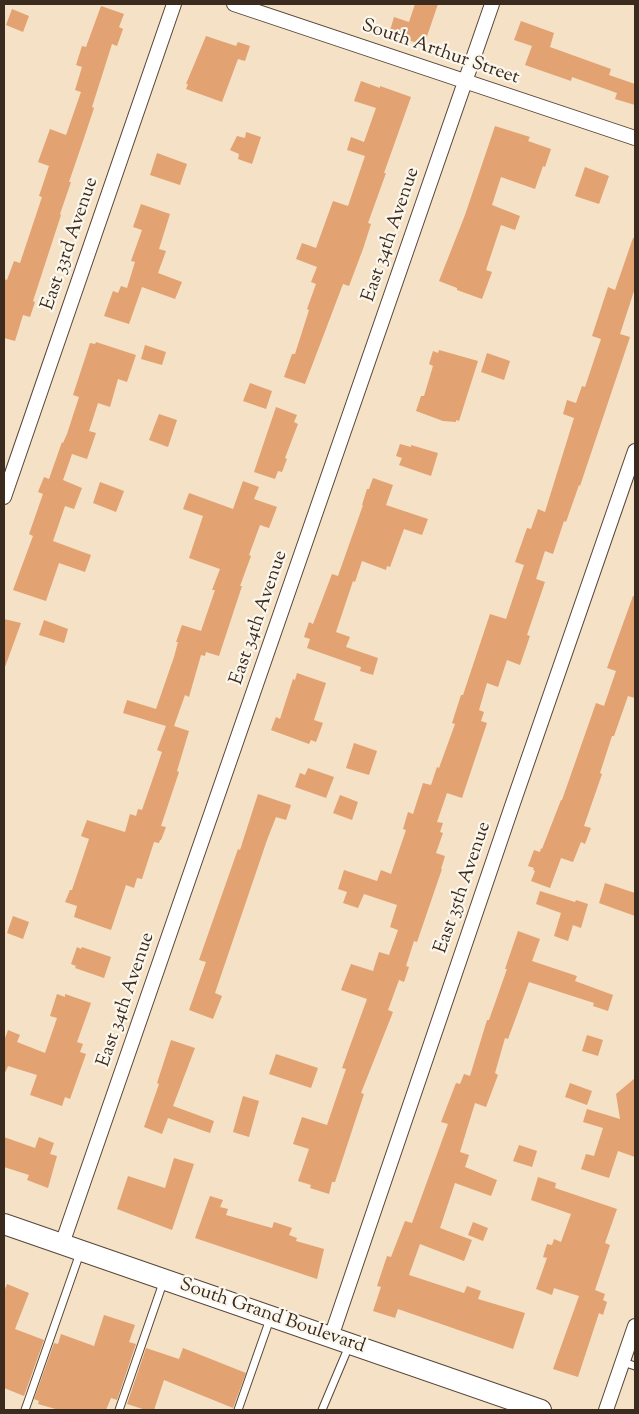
<!DOCTYPE html>
<html>
<head>
<meta charset="utf-8">
<style>
  body { margin:0 }
  #map { position:relative; width:639px; height:1414px; overflow:hidden; background:#f5e1c5; font-family:"Sorts Mill Goudy",serif }
  canvas { display:block }
  .frame { position:absolute; inset:0; border:5px solid #3b2a1e; pointer-events:none }
</style>
</head>
<body>
<div id="map">
<canvas width="639" height="1414"></canvas>
<div class="frame"></div>
</div>
<script>
const c = document.querySelector('canvas').getContext('2d');
c.lineJoin = 'round';
function fill(path, color) {
  c.fillStyle = color;
  c.fill(path, 'evenodd');
}
function poly(rows) {
  const path = new Path2D();
  for (const r of rows) {
    path.moveTo(r[0], r[1]);
    for (let i = 2; i < r.length; i += 2) path.lineTo(r[i], r[i + 1]);
  }
  return path;
}
function stroke(path, color, width, dash) {
  c.strokeStyle = color;
  c.lineWidth = width;
  c.lineCap = dash ? 'butt' : 'round';
  c.setLineDash(dash || []);
  c.stroke(path);
}
function label(font, color, halo, rows, align = 'center') {
  c.font = font + ' "Sorts Mill Goudy",serif';
  c.lineWidth = 4.5;
  c.setLineDash([]);
  c.textBaseline = 'middle';
  c.strokeStyle = halo;
  c.fillStyle = color;
  for (const [text, x, y, turn = 0] of rows) {
    c.save();
    c.translate(x, y);
    c.rotate((+turn || 0) * Math.PI / 180);
    c.textAlign = isNaN(turn) ? turn : align;
    if (halo) c.strokeText(text, 0, 0);
    c.fillText(text, 0, 0);
    c.restore();
  }
}
fill(poly([
  [415,4,438,4,424,45,389,34,394,17,409,22],
  [101,6,124,14,119,27,123,29,117,46,112,44,92,107,94,108,83,141,69,182,71,182,60,214,61,215,33,301,35,302,30,317,23,315,15,341,4,338,4,279,7,280,14,261,20,263,42,197,39,196,49,166,38,162,50,129,66,135,81,92,75,90,82,67,76,65,82,46,86,47],
  [12,9,29,16,23,32,6,25],
  [521,21,554,33,550,47,611,69,609,75,635,84,635,105,615,99,617,93,572,77,571,81,525,65,532,46,514,40],
  [206,36,236,46,238,42,250,46,245,61,238,59,222,102,186,89,188,84,186,84],
  [361,81,380,88,380,86,411,97,384,173,386,173,368,223,371,224,363,249,349,286,343,284,305,384,284,377,292,354,295,354,309,310,307,309,316,284,311,282,317,267,296,259,302,243,316,248,333,201,348,206,365,156,347,150,351,137,364,142,376,108,354,101],
  [495,126,530,137,528,141,551,149,545,167,543,166,535,189,501,177,492,205,520,216,515,230,501,225,486,270,492,272,482,299,457,290,457,288,439,281,465,215],
  [246,132,261,137,252,164,238,159,239,154,230,150,237,136,245,138],
  [157,153,187,164,180,185,150,175],
  [585,167,609,176,599,204,575,196],
  [141,204,170,214,159,249,166,251,158,273,182,282,175,299,142,287,129,324,104,316,113,291,118,293,121,286,127,288,135,262,131,261,142,230,133,227],
  [633,238,635,238,635,288,620,334,630,337,580,486,579,485,566,522,564,521,553,554,545,551,536,579,545,582,527,635,530,636,520,665,507,660,498,687,487,683,479,710,484,712,481,721,487,723,462,798,447,793,437,822,443,823,440,832,443,833,436,853,445,856,441,869,442,869,417,942,414,941,406,966,409,967,404,982,399,980,388,1010,393,1012,361,1093,364,1094,335,1182,332,1182,329,1194,310,1188,311,1185,298,1181,309,1149,293,1144,302,1117,327,1125,346,1069,342,1068,367,999,341,990,351,964,373,971,379,952,389,955,398,930,390,927,397,905,364,894,358,908,343,903,347,892,338,889,344,870,377,881,381,870,391,874,406,830,403,829,408,812,413,814,423,783,431,785,437,767,439,768,455,724,452,723,461,695,463,695,490,614,506,619,524,565,515,562,527,528,531,529,538,509,545,512,574,418,563,414,567,400,576,403,582,386,585,387,601,339,592,336,608,287,615,290],
  [96,342,136,355,127,382,118,379,110,407,98,403,89,431,96,433,87,459,72,454,63,480,82,488,74,509,65,506,53,541,91,555,85,572,59,563,46,601,13,590,33,536,29,534,43,494,38,492,44,477,49,479,62,442,63,443,67,434,79,397,73,395,90,343,95,344],
  [145,345,166,352,162,365,141,359],
  [439,350,478,361,459,421,456,420,456,422,443,421,416,411,421,396,424,396,433,366,429,364,433,351,438,353],
  [487,353,510,361,504,380,481,372],
  [250,383,272,391,266,409,243,401],
  [276,407,297,415,294,422,298,424,285,458,287,459,282,472,278,471,275,479,254,472],
  [159,414,177,420,168,447,149,440],
  [400,444,411,447,411,445,438,453,431,476,399,465,402,458,396,456],
  [373,478,393,485,386,505,428,519,422,535,404,529,390,567,387,566,386,570,362,561,355,582,353,581,336,632,350,637,346,647,378,658,373,675,360,671,361,667,307,648,310,639,304,637,309,622,313,624,332,574,338,576,362,508,363,505,362,505,367,489,369,489],
  [243,481,259,487,254,499,277,507,269,528,260,525,249,555,251,556,240,586,242,586,219,656,206,652,205,656,201,655,189,697,185,695,174,726,189,731,177,771,179,772,161,826,166,827,161,840,160,840,159,843,154,842,142,879,137,878,134,888,126,885,111,930,74,917,77,906,65,902,70,890,72,890,89,839,81,836,87,820,125,832,130,814,136,816,138,809,142,810,162,752,157,750,166,726,123,713,127,700,156,709,174,657,178,642,176,642,182,625,201,631,215,590,212,590,220,569,189,558,203,516,183,509,189,493,233,509],
  [100,482,124,491,116,512,93,503],
  [633,596,635,596,635,698,628,696,614,736,612,736,600,773,602,774,584,826,591,828,585,844,581,842,573,862,561,858,550,888,531,881,535,871,533,870,534,868,528,866,534,850,540,852,541,848,542,849,561,800,562,800,596,703,604,706,616,671,607,668],
  [4,619,21,623,5,667,4,667],
  [44,620,68,629,64,643,39,635],
  [297,673,326,683,314,720,323,723,316,742,311,740,309,744,271,730,276,717,280,719,293,679,295,680],
  [354,743,377,751,369,775,346,768],
  [308,768,334,777,326,798,295,787,300,773,305,775],
  [258,794,291,805,286,820,276,817,267,840,215,993,222,996,213,1019,189,1010,206,962,199,960,238,849,240,850],
  [340,795,358,802,352,820,333,813],
  [605,883,635,893,635,916,599,903],
  [540,891,575,902,576,900,588,904,581,928,573,925,568,941,554,936,561,913,536,904],
  [13,916,29,922,23,939,7,933],
  [518,931,540,939,532,961,577,976,575,981,613,995,608,1011,593,1006,594,1003,529,982,508,1039,505,1038,495,1073,498,1075,486,1107,475,1103,460,1152,469,1155,465,1167,497,1180,491,1196,455,1183,440,1228,472,1240,464,1261,420,1244,409,1275,464,1293,467,1286,481,1291,478,1299,525,1313,513,1349,398,1309,395,1318,373,1311,381,1287,377,1286,387,1256,391,1257,405,1221,412,1223,448,1124,441,1122,456,1083,460,1084,464,1074,470,1076,487,1020,489,1020,507,969,505,969],
  [77,947,81,949,82,947,111,957,104,978,75,968,76,966,71,964],
  [57,994,65,997,65,994,91,1003,77,1042,83,1044,80,1052,86,1054,70,1099,65,1097,62,1106,30,1095,37,1075,8,1066,4,1075,4,1041,8,1030,20,1035,17,1042,45,1053,57,1018,50,1016],
  [587,1035,603,1040,598,1056,582,1051],
  [171,1040,195,1048,173,1106,214,1121,210,1133,168,1118,162,1134,144,1127,159,1084,157,1083],
  [276,1054,318,1068,311,1088,269,1074],
  [635,1078,635,1157,618,1151,609,1178,581,1169,586,1154,594,1156,603,1128,583,1122,587,1109,620,1119,616,1094],
  [570,1083,592,1091,587,1105,565,1097],
  [243,1096,259,1101,249,1137,233,1132],
  [4,1137,35,1148,39,1137,54,1143,50,1154,57,1156,48,1188,27,1180,29,1175,4,1167],
  [519,1145,537,1151,532,1167,513,1161],
  [174,1158,194,1164,172,1230,117,1209,128,1176,165,1188],
  [538,1177,556,1183,555,1188,617,1209,605,1243,610,1245,595,1290,605,1294,603,1300,607,1302,603,1315,599,1313,578,1377,553,1369,579,1296,554,1288,552,1295,536,1289,547,1258,543,1257,547,1244,552,1245,554,1239,561,1242,571,1214,531,1200],
  [210,1196,223,1200,220,1207,228,1209,226,1215,272,1228,274,1222,292,1228,289,1235,297,1238,296,1241,324,1249,317,1279,195,1238],
  [473,1222,488,1228,483,1241,468,1235],
  [7,1284,29,1293,15,1329,44,1340,24,1396,4,1388,4,1292],
  [104,1315,135,1325,129,1342,136,1344,117,1400,111,1398,106,1410,59,1410,38,1404,39,1401,34,1399,54,1343,58,1344,61,1334,94,1346],
  [146,1348,179,1359,183,1348,246,1373,233,1408,164,1380,154,1410,146,1410,127,1404]
]), '#e2a272');
const service = poly([
  [623,1362,635,1366],
  [25,1410,80,1253],
  [119,1410,164,1280],
  [238,1410,270,1319],
  [322,1410,349,1346]
]);
const minor = poly([
  [234,4,635,138],
  [4,497,174,4],
  [62,1244,492,4],
  [331,1337,512,806,635,451],
  [606,1410,635,1326]
]);
const secondary = poly([
  [4,1224,541,1410]
]);
stroke(service, '#574537', 9);
stroke(minor, '#574537', 16);
stroke(secondary, '#574537', 22);
stroke(service, '#fff', 7);
stroke(minor, '#fff', 14);
stroke(secondary, '#fff', 20);
label('19px', '#3b2a1e', '#fbf7ec', [
  ["South Arthur Street",440,53,19],
  ["East 34th Avenue",392,235,-71],
  ["East 33rd Avenue",71,244,-71],
  ["East 34th Avenue",260,618,-71],
  ["East 35th Avenue",464,888,-71],
  ["East 34th Avenue",127,1000,-71],
  ["South Grand Boulevard",272,1317,19]
]);
</script>
</body>
</html>
